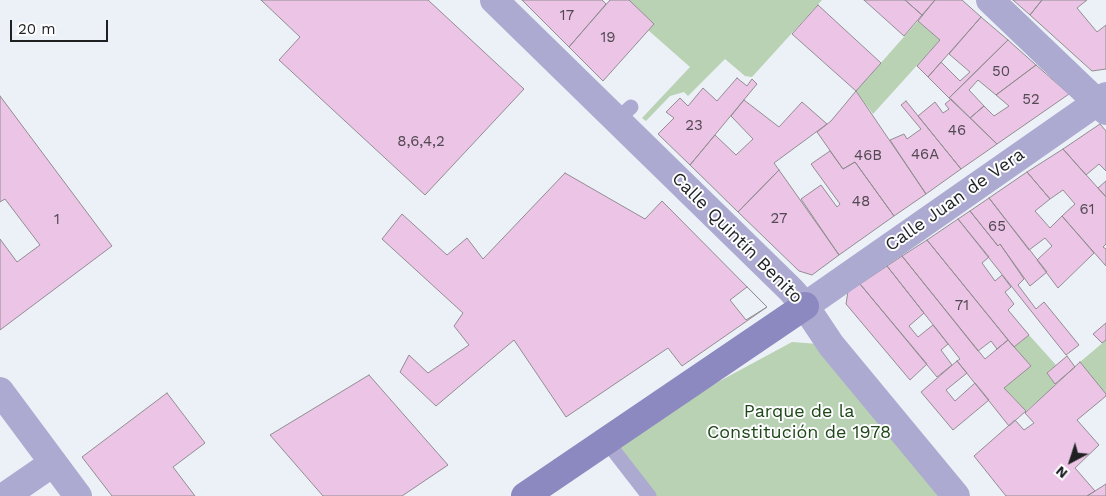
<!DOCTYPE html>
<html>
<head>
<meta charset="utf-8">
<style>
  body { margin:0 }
  #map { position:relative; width:1106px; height:496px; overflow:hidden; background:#ecf0f7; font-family:"Work Sans",sans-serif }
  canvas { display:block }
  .north { position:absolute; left:1046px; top:436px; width:50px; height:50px; -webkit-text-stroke:4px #fdfdff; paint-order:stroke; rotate:220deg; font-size:14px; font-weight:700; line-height:20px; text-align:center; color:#1f2022 }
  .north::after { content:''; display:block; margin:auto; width:18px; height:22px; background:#1f2022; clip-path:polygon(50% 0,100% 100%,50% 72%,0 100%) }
  .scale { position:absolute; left:10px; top:20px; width:98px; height:22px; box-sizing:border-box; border:2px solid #1f2022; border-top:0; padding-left:6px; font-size:15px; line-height:18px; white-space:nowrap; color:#1f2022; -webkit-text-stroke:4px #fdfdff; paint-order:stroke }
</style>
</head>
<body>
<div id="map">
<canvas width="1106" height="496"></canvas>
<div class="north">N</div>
<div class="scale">20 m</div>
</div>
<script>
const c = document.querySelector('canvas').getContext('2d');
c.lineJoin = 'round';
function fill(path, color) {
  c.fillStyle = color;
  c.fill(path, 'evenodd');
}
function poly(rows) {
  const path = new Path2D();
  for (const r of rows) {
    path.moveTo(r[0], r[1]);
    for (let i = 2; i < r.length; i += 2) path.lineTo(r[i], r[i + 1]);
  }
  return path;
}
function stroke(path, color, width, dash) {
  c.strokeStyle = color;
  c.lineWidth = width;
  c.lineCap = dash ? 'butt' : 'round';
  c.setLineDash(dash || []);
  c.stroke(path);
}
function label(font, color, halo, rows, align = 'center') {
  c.font = font + ' "Work Sans",sans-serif';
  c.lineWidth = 4;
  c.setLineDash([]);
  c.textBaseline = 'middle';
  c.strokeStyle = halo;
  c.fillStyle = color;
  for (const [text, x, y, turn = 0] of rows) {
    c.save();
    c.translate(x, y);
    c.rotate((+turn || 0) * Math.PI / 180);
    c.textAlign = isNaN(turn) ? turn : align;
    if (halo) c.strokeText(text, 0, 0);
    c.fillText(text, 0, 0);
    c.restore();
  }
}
fill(poly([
  [629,0,822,0,752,77,745,76,725,59,688,96,684,92,670,96,646,121,642,118,690,67,648,30,654,24],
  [918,21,940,40,873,114,856,91],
  [1029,335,1056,365,1047,373,1055,384,1050,391,1026,411,1004,388,1030,366,1014,347],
  [1106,340,1106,394,1080,362],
  [792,342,831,345,956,496,649,496,607,442]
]), '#b8d2b3');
const building = poly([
  [261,0,428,0,524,89,425,195,279,60,300,37,261,0],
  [522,0,602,0,606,4,569,47,522,0],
  [610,0,629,0,654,24,603,81,569,47,610,0],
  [864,0,905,0,922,15,904,36,864,0],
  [905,0,935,0,922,15,905,0],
  [935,0,962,0,981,17,928,77,917,66,940,40,918,21,935,0],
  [1013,0,1042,0,1030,15,1013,0],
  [1042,0,1087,0,1077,8,1097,32,1106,25,1106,69,1092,71,1030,15,1042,0],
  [818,5,881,63,856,91,792,34,818,5],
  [981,17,1008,40,949,98,928,77,941,62,960,81,970,72,949,54,981,17],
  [1008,40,1036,65,996,95,978,80,969,90,984,106,970,118,949,98,1008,40],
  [1036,65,1069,94,997,144,970,118,984,106,994,116,1009,106,996,95,1036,65],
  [737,78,747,86,752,79,757,84,690,165,658,134,674,118,666,112,680,98,688,106,703,88,717,101,737,78],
  [856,91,926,194,894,216,855,162,843,169,817,132,831,121,856,91],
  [0,96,112,246,0,330,0,239,17,262,40,245,5,199,0,202,0,96],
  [951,99,997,144,961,169,918,116,935,102,943,113,949,109,945,104,951,99],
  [744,100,779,127,802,102,827,124,774,163,779,170,738,212,690,165,715,135,736,155,753,139,731,116,744,100],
  [906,101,961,169,926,194,890,140,904,134,907,139,921,129,901,105,906,101],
  [1100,124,1106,131,1106,171,1099,164,1086,175,1063,149,1100,124],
  [1063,149,1106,197,1106,244,1103,247,1106,249,1106,266,1062,216,1075,204,1063,190,1050,199,1027,172,1063,149],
  [830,151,843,169,855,162,894,216,839,255,801,199,821,185,837,207,840,204,811,164,830,151],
  [779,170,839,255,812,275,799,271,738,212,779,170],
  [1027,172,1050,199,1035,211,1050,228,1062,216,1094,253,1058,288,1037,260,1052,246,1045,238,1029,250,989,198,1027,172],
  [565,173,645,219,662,201,767,307,682,366,668,348,566,417,514,340,436,406,400,372,409,355,428,373,469,345,454,326,463,313,382,239,402,214,447,255,467,238,483,259,565,173],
  [1106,181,1106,197,1098,188,1106,181],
  [989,198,1047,272,1030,286,1000,244,998,246,970,211,989,198],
  [970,211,998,246,1000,244,1024,279,1018,285,1036,309,1044,302,1079,345,1066,355,958,219,970,211],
  [958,219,989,257,982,263,995,281,1002,275,1011,287,1005,292,1014,304,1008,310,1029,335,1014,347,927,240,958,219],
  [927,240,1008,340,997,349,991,341,978,351,902,256,927,240],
  [902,256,985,359,1008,340,1031,366,1004,388,1026,411,1009,426,957,361,960,359,887,266,902,256],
  [887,266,924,313,909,326,918,337,933,325,948,344,941,350,952,365,937,377,860,284,887,266],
  [860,284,927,364,910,380,846,304,848,291,860,284],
  [747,287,767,307,746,320,730,300,747,287],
  [1106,323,1106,340,1102,343,1093,334,1106,323],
  [1067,356,1075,367,1055,384,1047,373,1067,356],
  [957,361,967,373,946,390,955,401,975,383,989,400,953,430,921,392,957,361],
  [1080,362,1106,394,1106,396,1077,420,1099,445,1075,468,1095,491,1087,496,1006,496,974,456,1015,420,1024,430,1034,423,1025,413,1080,362],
  [369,375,448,465,402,496,323,496,270,435,369,375],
  [167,393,205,443,173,467,195,496,112,496,82,457,167,393],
  [1106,484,1106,496,1087,496,1095,491,1106,484]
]);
fill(building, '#ebc4e6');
stroke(building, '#928d91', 1);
stroke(poly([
  [617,120,631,107],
  [607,442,649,496]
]), '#acaad1', 15);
stroke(poly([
  [494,0,791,290,805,306,831,345,956,496],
  [990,0,1106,111],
  [805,306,1106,96],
  [0,391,78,496],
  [5,496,53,463]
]), '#acaad1', 28);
stroke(poly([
  [525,496,805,306]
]), '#8c88c0', 28);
label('15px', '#524953', null, [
  ["17",567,16],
  ["19",608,38],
  ["50",1001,72],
  ["52",1031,100],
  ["23",694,126],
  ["46",957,131],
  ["8,6,4,2",421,142],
  ["46A",925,155],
  ["46B",868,156],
  ["48",861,202],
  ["61",1087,210],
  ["27",779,219],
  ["1",57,220],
  ["65",997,227],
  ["71",962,306]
]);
label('18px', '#1f2022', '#fdfdff', [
  ["Calle Juan de Vera",955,200,-35],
  ["Calle Quintín Benito",737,238,45]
]);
label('18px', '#1d4815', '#fdfdff', [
  ["Parque de la",799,412],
  ["Constitución de 1978",799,433]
]);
</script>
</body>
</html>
